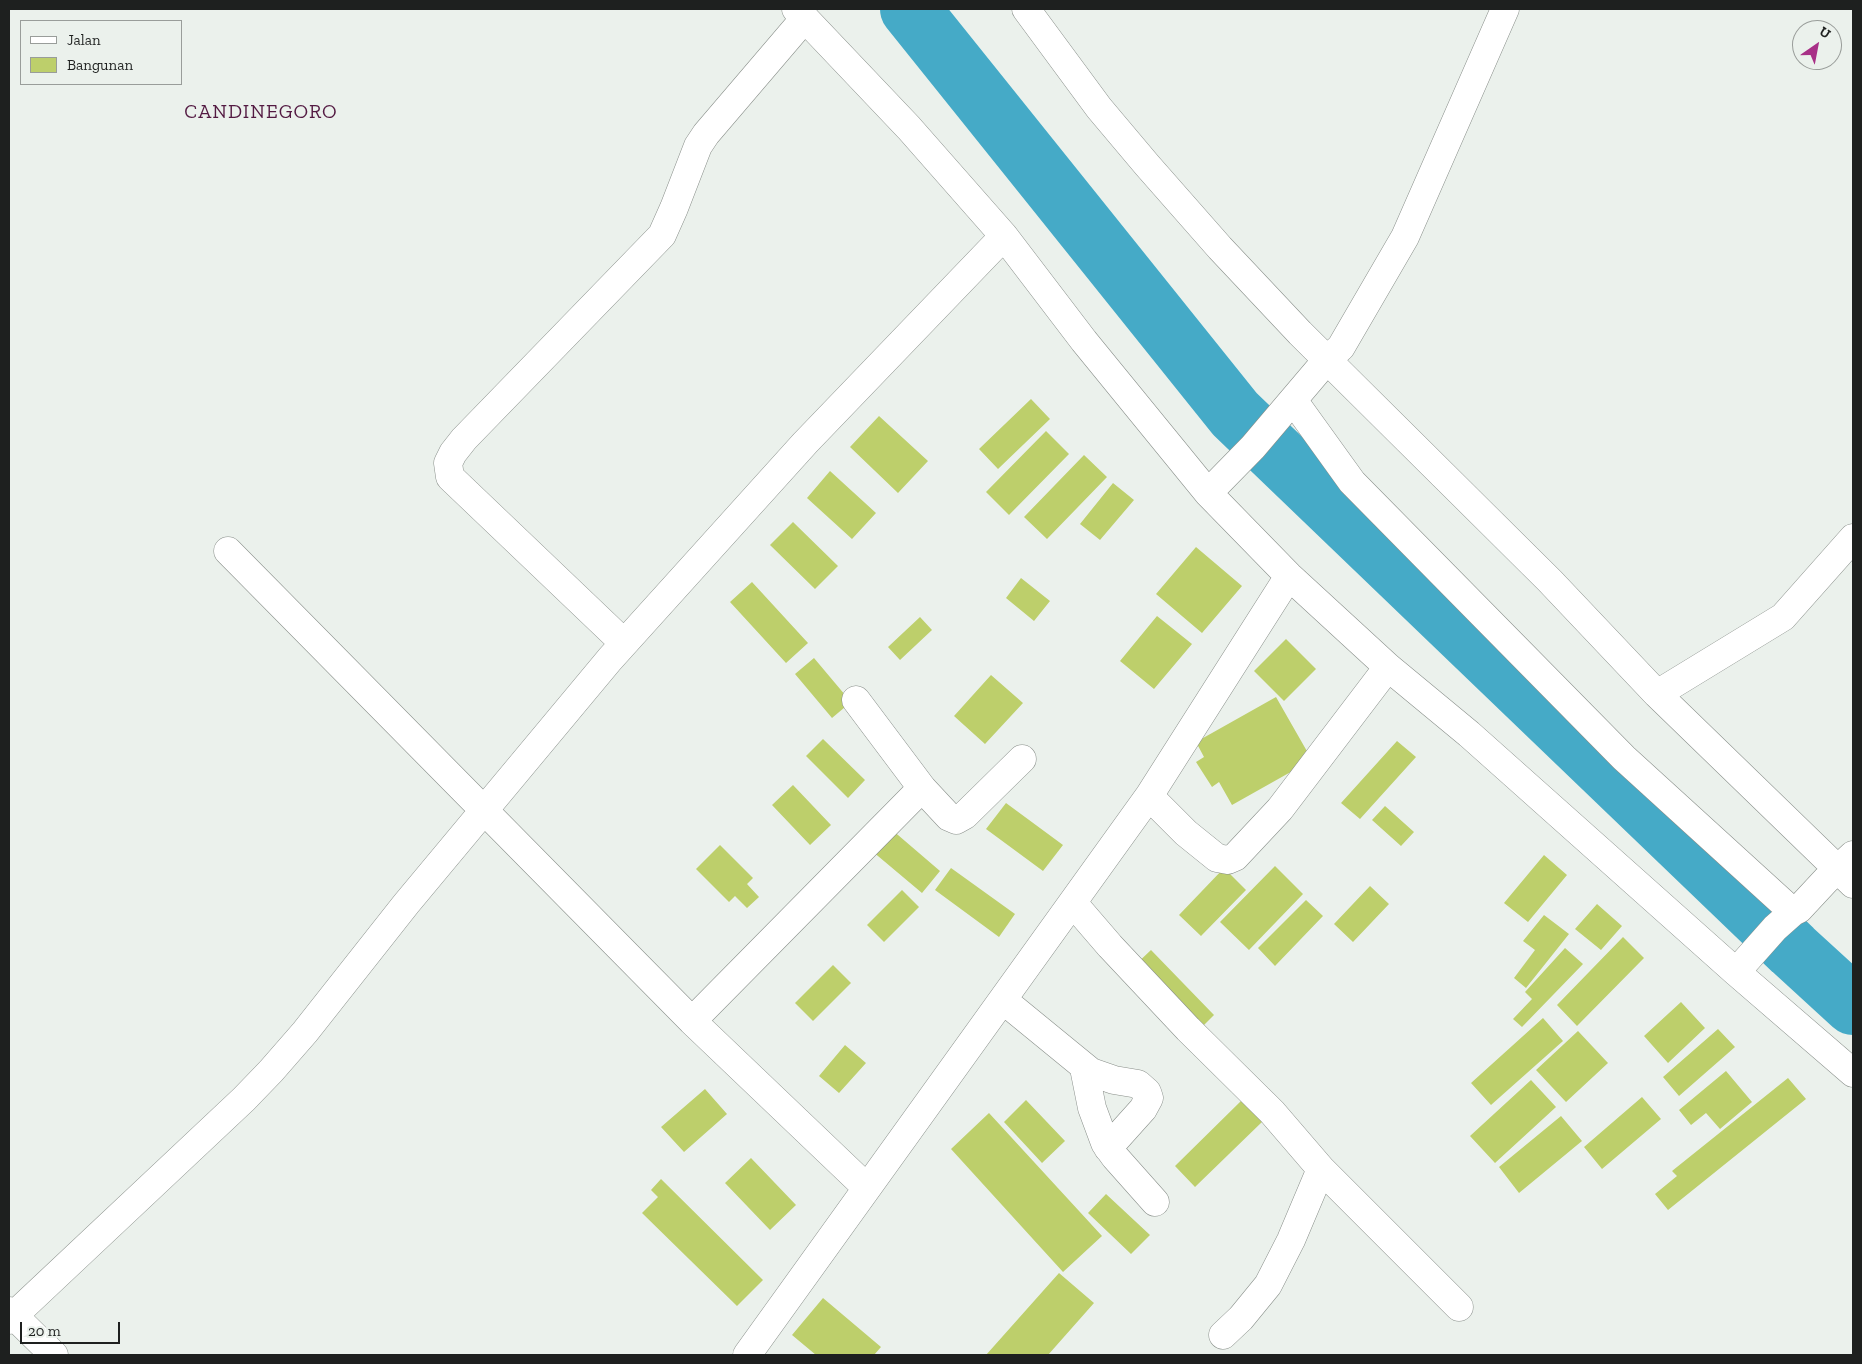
<!DOCTYPE html>
<html>
<head>
<meta charset="utf-8">
<style>
  body { margin:0 }
  #map { position:relative; width:1862px; height:1364px; overflow:hidden; background:#ebf1ec; font-family:"Zilla Slab",serif }
  canvas { display:block }
  .frame { position:absolute; inset:0; border:10px solid #1e201f; pointer-events:none }
  .legend { position:absolute; left:20px; top:20px; width:162px; height:65px; box-sizing:border-box; background:#ebf1ec; border:1px solid #999d9a; margin:0; padding:6px 9px; list-style:none; font-size:15px; color:#1e201f }
  .legend li { display:flex; align-items:center; gap:10px; height:25px }
  .legend b { width:25px; border:1px solid #999d9a }
  .north { position:absolute; left:1792px; top:20px; width:50px; height:50px; box-sizing:border-box; background:#ebf1ec; border:1px solid #999d9a; border-radius:50%; rotate:33deg; font-size:14px; font-weight:700; line-height:20px; text-align:center; color:#1e201f }
  .north::after { content:''; display:block; margin:auto; width:18px; height:22px; background:#a83087; clip-path:polygon(50% 0,100% 100%,50% 72%,0 100%) }
  .scale { position:absolute; left:20px; top:1322px; width:100px; height:22px; box-sizing:border-box; border:2px solid #1e201f; border-top:0; padding-left:6px; font-size:15px; line-height:18px; white-space:nowrap; color:#1e201f; -webkit-text-stroke:4px #ebf1ec; paint-order:stroke }
</style>
</head>
<body>
<div id="map">
<canvas width="1862" height="1364"></canvas>
<div class="frame"></div>
<ul class="legend">
<li><b style="height:6px;background:#fff"></b>Jalan</li>
<li><b style="height:14px;background:#bdcf6b"></b>Bangunan</li>
</ul>
<div class="north">U</div>
<div class="scale">20 m</div>
</div>
<script>
const c = document.querySelector('canvas').getContext('2d');
c.lineJoin = 'round';
function poly(rows) {
  const path = new Path2D();
  for (const r of rows) {
    path.moveTo(r[0], r[1]);
    for (let i = 2; i < r.length; i += 2) path.lineTo(r[i], r[i + 1]);
  }
  return path;
}
function stroke(path, color, width, dash) {
  c.strokeStyle = color;
  c.lineWidth = width;
  c.lineCap = dash ? 'butt' : 'round';
  c.setLineDash(dash || []);
  c.stroke(path);
}
function fill(path, color) {
  c.fillStyle = color;
  c.fill(path, 'evenodd');
}
function label(font, color, halo, rows, align = 'center') {
  c.font = font + ' "Zilla Slab",serif';
  c.lineWidth = 4;
  c.setLineDash([]);
  c.textBaseline = 'middle';
  c.strokeStyle = halo;
  c.fillStyle = color;
  for (const [text, x, y, turn = 0] of rows) {
    c.save();
    c.translate(x, y);
    c.rotate((+turn || 0) * Math.PI / 180);
    c.textAlign = isNaN(turn) ? turn : align;
    if (halo) c.strokeText(text, 0, 0);
    c.fillText(text, 0, 0);
    c.restore();
  }
}
stroke(poly([
  [910,9,1235,414,1793,950,1853,1005]
]), '#45aac7', 60);
fill(poly([
  [1031,399,1050,419,998,469,979,449],
  [879,416,928,461,898,493,850,447],
  [1046,431,1069,454,1009,515,986,492],
  [1084,455,1107,477,1047,539,1024,517],
  [830,471,876,513,852,539,807,498],
  [1113,483,1134,500,1100,540,1080,524],
  [793,522,838,566,815,589,770,545],
  [1196,547,1242,586,1202,633,1156,594],
  [1021,578,1050,601,1034,621,1006,598],
  [752,582,808,643,786,663,730,602],
  [1157,616,1192,644,1154,689,1120,661],
  [920,617,932,630,900,660,888,647],
  [1286,639,1316,669,1284,701,1254,671],
  [814,658,851,702,832,718,795,674],
  [991,675,1023,703,985,744,954,716],
  [1276,697,1312,760,1232,805,1219,782,1212,787,1196,762,1204,757,1196,742],
  [823,739,865,780,848,798,806,756],
  [1397,741,1416,757,1360,819,1341,803],
  [793,785,831,825,810,845,772,805],
  [1006,803,1063,845,1043,871,986,829],
  [1385,806,1414,832,1401,846,1372,820],
  [891,829,940,871,922,893,872,851],
  [720,845,753,878,747,884,759,897,747,908,735,896,729,902,696,869],
  [1544,855,1567,875,1528,922,1504,903],
  [1275,866,1303,894,1249,950,1220,922],
  [951,868,1015,914,999,937,935,890],
  [1224,868,1246,890,1201,936,1179,915],
  [1370,886,1389,904,1353,942,1334,924],
  [902,890,919,907,884,942,867,925],
  [1306,900,1323,916,1275,966,1258,948],
  [1597,904,1622,926,1601,950,1575,929],
  [1544,915,1569,934,1526,988,1514,978,1535,950,1523,941],
  [1623,937,1644,958,1577,1026,1557,1005],
  [1565,948,1583,964,1522,1027,1513,1019,1532,999,1525,992],
  [1151,950,1214,1015,1195,1034,1132,968],
  [833,965,851,983,813,1021,795,1003],
  [1681,1002,1705,1028,1668,1063,1644,1036],
  [1543,1018,1563,1041,1491,1105,1471,1083],
  [1718,1029,1735,1047,1679,1096,1663,1077],
  [1578,1031,1608,1063,1566,1102,1536,1070],
  [845,1045,866,1063,839,1093,819,1076],
  [1726,1071,1752,1102,1720,1129,1706,1113,1691,1125,1679,1110],
  [1788,1078,1806,1099,1668,1210,1655,1194,1677,1176,1672,1171],
  [1531,1080,1556,1107,1495,1163,1470,1136],
  [705,1089,727,1114,684,1152,661,1127],
  [1642,1097,1661,1119,1602,1169,1584,1147],
  [1026,1100,1065,1141,1042,1163,1004,1122],
  [1242,1100,1263,1121,1195,1187,1175,1166],
  [989,1113,1102,1236,1063,1272,951,1149],
  [1561,1116,1582,1141,1519,1193,1499,1167],
  [751,1158,796,1205,770,1230,725,1183],
  [661,1179,763,1280,737,1306,642,1213,658,1197,651,1190],
  [1106,1194,1150,1235,1131,1254,1088,1213],
  [1059,1273,1094,1303,1048,1355,986,1355],
  [823,1298,881,1347,874,1355,816,1355,792,1335]
]), '#bdcf6b');
const minor = poly([
  [796,9,909,128,1004,236,1084,341,1208,493,1289,576,1388,667,1469,734,1736,972,1853,1073],
  [1026,9,1099,108,1147,165,1220,248,1300,333,1550,581,1657,694,1853,884],
  [1293,400,1352,482,1624,758,1793,912],
  [1208,493,1253,447,1326,361,1341,347,1405,237,1505,9],
  [228,551,692,1021,867,1188],
  [624,643,450,477,448,463,453,453,464,439,662,235,674,208,698,146,706,134,805,18],
  [1657,694,1783,617,1853,538],
  [922,788,949,817,956,820,965,815,1022,759],
  [1149,796,1186,833,1217,858,1228,860,1235,857,1280,809,1388,667],
  [1073,903,1110,946,1188,1029,1272,1112,1321,1169,1291,1240,1268,1285,1241,1318,1223,1335],
  [1736,972,1775,928,1793,912,1799,909,1826,880,1853,855],
  [1003,1000,1091,1072,1114,1080,1138,1084,1147,1092,1149,1098,1143,1109,1108,1148],
  [692,1021,922,788,856,700],
  [1084,1068,1092,1108,1105,1143,1115,1157,1155,1202],
  [1321,1169,1459,1307],
  [9,1311,54,1355],
  [9,1320,244,1099,271,1071,305,1032,406,904,610,659,805,443,1004,236],
  [747,1355,1149,796,1289,576]
]);
stroke(minor, '#898f8a', 29);
stroke(minor, '#fff', 28);
c.letterSpacing = '1px';
label('20px', '#531a42', '#ebf1ec', [
  ["CANDINEGORO",261,112]
]);
c.letterSpacing = '0px';
</script>
</body>
</html>
